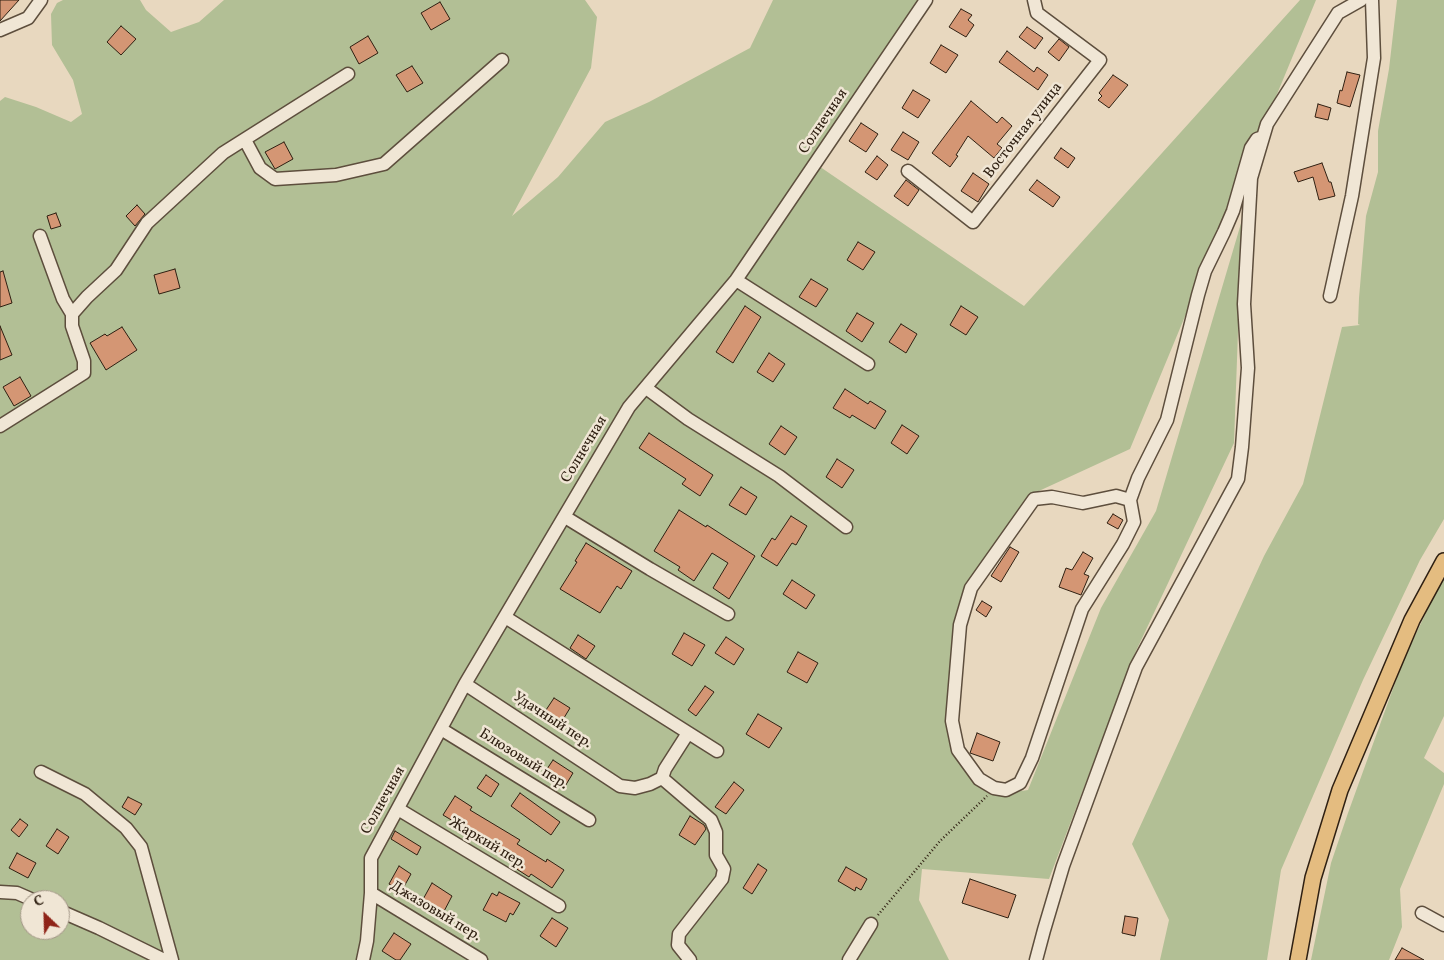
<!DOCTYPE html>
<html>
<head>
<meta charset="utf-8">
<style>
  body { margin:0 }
  #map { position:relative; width:1444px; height:960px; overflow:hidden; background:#e8d8bf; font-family:Vollkorn,serif }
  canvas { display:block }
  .north { position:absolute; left:20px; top:890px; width:50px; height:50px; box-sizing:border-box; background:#f0e6d5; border:1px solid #a39787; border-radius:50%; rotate:336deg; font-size:14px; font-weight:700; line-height:20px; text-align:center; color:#2f2012 }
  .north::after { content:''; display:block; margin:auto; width:18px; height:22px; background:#8f2418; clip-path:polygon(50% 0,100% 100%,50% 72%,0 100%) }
</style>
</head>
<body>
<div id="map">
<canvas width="1444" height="960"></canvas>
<div class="north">С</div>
</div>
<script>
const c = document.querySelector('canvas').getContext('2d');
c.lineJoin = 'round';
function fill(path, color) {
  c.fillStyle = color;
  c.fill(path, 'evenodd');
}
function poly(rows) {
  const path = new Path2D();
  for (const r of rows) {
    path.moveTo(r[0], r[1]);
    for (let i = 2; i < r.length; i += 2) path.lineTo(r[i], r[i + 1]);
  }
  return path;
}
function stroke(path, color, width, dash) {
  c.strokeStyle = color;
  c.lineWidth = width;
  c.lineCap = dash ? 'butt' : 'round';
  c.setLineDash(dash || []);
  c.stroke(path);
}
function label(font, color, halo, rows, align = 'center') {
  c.font = font + ' Vollkorn,serif';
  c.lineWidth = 5;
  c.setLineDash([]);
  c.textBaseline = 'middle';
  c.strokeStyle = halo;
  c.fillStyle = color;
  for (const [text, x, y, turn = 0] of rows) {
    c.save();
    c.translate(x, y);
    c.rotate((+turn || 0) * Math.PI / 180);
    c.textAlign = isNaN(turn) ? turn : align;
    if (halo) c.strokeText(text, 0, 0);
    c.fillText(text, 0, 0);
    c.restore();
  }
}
fill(poly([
  [63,0,140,0,146,10,171,32,199,22,224,0,585,0,597,17,591,68,512,216,558,177,605,122,649,102,750,48,773,0,925,0,810,160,1024,306,1300,0,1316,0,1130,449,1028,496,957,623,959,742,994,795,1028,790,1101,608,1156,511,1242,220,1234,443,1136,651,1049,879,922,869,919,900,949,960,0,960,0,101,5,97,36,107,71,122,82,114,73,80,52,45,51,14,57,3],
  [30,900,60,900,60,930,30,930],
  [1397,0,1444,0,1444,519,1420,560,1363,680,1281,870,1267,960,1160,960,1169,920,1132,844,1264,556,1303,484,1342,327,1360,325,1358,324,1359,298,1366,216,1378,172,1378,131,1389,69],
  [1444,575,1444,716,1424,758,1444,773,1444,784,1400,889,1402,927,1389,960,1311,960,1331,863,1348,813,1403,661]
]), '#b2bf95');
const building = poly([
  [0,0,19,0,0,21,0,0],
  [440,2,450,19,431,30,421,13,440,2],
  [961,9,972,15,968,20,974,25,966,37,949,27,961,9],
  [121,26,136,39,121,55,107,42,121,26],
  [1027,27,1043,38,1035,49,1019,37,1027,27],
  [368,36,378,53,359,64,350,47,368,36],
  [1059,39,1069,47,1059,61,1048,52,1059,39],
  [941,45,958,55,946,73,930,63,941,45],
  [1007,51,1034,72,1037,67,1048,75,1038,90,999,62,1007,51],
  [412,66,423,83,407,92,396,75,412,66],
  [1347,72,1360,75,1350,107,1337,103,1340,90,1342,91,1347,72],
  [1113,75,1128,85,1109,108,1098,100,1102,96,1099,93,1113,75],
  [913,90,930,100,918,118,902,108,913,90],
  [971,101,997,123,1002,117,1012,126,997,144,1002,148,994,158,968,136,956,155,958,156,950,167,932,153,971,101],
  [1318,104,1331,108,1328,120,1315,117,1318,104],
  [861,123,878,134,866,152,849,141,861,123],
  [903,132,919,142,908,160,891,150,903,132],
  [284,142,293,159,275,169,265,152,284,142],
  [1061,148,1075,158,1068,168,1054,158,1061,148],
  [877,156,888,165,877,180,865,172,877,156],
  [1322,163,1329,182,1331,182,1335,196,1319,200,1313,177,1298,182,1294,172,1322,163],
  [973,173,989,184,978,202,961,191,973,173],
  [906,180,919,190,908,206,894,196,906,180],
  [1037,180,1060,197,1053,207,1029,190,1037,180],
  [137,205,145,214,135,226,126,216,137,205],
  [56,213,61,226,51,229,47,216,56,213],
  [858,242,875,252,863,270,847,260,858,242],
  [175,269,180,288,159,294,154,275,175,269],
  [3,271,12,303,0,307,0,272,3,271],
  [811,279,828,289,816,307,799,297,811,279],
  [745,306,761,317,733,363,716,352,745,306],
  [961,306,978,317,966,335,950,325,961,306],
  [857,313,874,323,862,342,846,331,857,313],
  [901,324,917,334,906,353,889,342,901,324],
  [0,326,12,355,0,360,0,326],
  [122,327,137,350,106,370,90,343,105,334,107,336,122,327],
  [769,353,785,364,773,382,757,372,769,353],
  [20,377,31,396,14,406,3,387,20,377],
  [845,389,868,404,870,401,886,411,875,429,852,415,850,418,833,408,845,389],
  [902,425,919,436,907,454,891,443,902,425],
  [781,426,797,437,785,455,769,444,781,426],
  [649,433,713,475,700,496,682,484,686,479,639,448,649,433],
  [837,459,854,470,842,488,826,477,837,459],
  [741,487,757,497,746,515,729,505,741,487],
  [679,510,706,527,707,525,755,556,729,599,713,588,728,563,712,553,694,581,678,570,680,567,654,551,679,510],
  [1113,514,1123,520,1118,529,1107,523,1113,514],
  [791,516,807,526,796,545,792,543,777,566,761,556,772,538,775,540,791,516],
  [586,543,632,571,621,589,617,586,600,613,560,589,577,562,575,561,586,543],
  [1010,547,1019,552,1001,582,991,576,1010,547],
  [1083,552,1093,558,1084,574,1089,576,1081,595,1059,587,1066,568,1072,570,1083,552],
  [792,580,815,595,806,609,783,594,792,580],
  [982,601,992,607,986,617,976,610,982,601],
  [684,633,705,645,692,666,672,654,684,633],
  [578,635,595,646,586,659,570,648,578,635],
  [726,637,744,649,734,665,715,653,726,637],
  [798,652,818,663,807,683,787,672,798,652],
  [705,686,714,692,696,716,688,710,705,686],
  [554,698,570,708,559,726,542,716,554,698],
  [758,714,782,728,769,748,746,734,758,714],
  [977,733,1000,742,993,761,970,753,977,733],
  [553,760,573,773,564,788,543,775,553,760],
  [486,775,499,784,491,797,477,788,486,775],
  [734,782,744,790,726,814,715,807,734,782],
  [520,793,560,822,551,835,511,806,520,793],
  [455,796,472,807,470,810,520,840,517,844,546,862,547,859,564,870,552,888,531,874,529,877,512,866,515,863,466,833,468,830,443,815,455,796],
  [128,797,142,804,135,815,122,807,128,797],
  [690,816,704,825,706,829,695,845,679,835,690,816],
  [20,819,28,825,19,837,11,830,20,819],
  [57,829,69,837,58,854,46,846,57,829],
  [395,831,421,847,417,855,391,839,395,831],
  [17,853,36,863,28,878,9,868,17,853],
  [758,864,767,870,752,894,743,888,758,864],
  [399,866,411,874,401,892,389,884,399,866],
  [846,867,867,879,861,890,856,887,855,891,838,881,846,867],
  [970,879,1016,895,1008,918,962,903,970,879],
  [432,883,452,896,441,917,421,903,432,883],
  [499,892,520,903,513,915,510,913,506,922,483,910,492,893,497,896,499,892],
  [1125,916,1138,918,1135,936,1122,933,1125,916],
  [552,918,568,928,556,947,540,936,552,918],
  [394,933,411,944,400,960,396,960,382,951,394,933],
  [1402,948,1424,960,1395,960,1402,948]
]);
fill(building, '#d49674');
stroke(building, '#2f2012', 1);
const minor = poly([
  [0,30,28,18,41,0],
  [245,140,260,168,275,179,336,175,384,164,502,60],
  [908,171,973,222,1100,60,1037,13,1034,0],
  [40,236,63,299,72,314],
  [736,280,868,364],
  [1330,296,1352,196,1374,58,1372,0],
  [646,388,688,419,779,476,846,527],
  [0,426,84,373,84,361,72,326,72,314,87,297,116,270,147,223,223,153,348,74],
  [1130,500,1116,496,1083,503,1052,497,1034,499,971,588,960,625,952,721,958,750,979,779,994,788,1006,790,1020,783,1032,758,1082,609,1123,544,1134,522,1130,500,1138,478,1167,420,1198,295,1205,271,1224,232,1233,211,1251,148,1257,139,1263,137],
  [565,517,650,569,728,614],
  [505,617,717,751],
  [465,684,620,786,635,788,650,784,662,778],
  [441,729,589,820],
  [688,733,665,769,662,778,711,820,716,832,716,855,724,869,722,879,679,934,678,945,690,960],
  [41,772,85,794,126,828,141,847,172,960],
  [398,809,559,906],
  [0,892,17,893,33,900],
  [371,893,481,960],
  [60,911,99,928,164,960],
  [1422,913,1444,925],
  [363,960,367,941,371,893,371,858,465,684,629,407,736,280,926,0],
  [849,960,871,924],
  [1036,960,1044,930,1063,866,1136,667,1238,479,1242,447,1248,368,1244,304,1251,178,1267,124,1338,13,1361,0]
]);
const major = poly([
  [1298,960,1313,878,1340,790,1412,620,1444,561]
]);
stroke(minor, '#5d4e3d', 15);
stroke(major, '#2f2012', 18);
stroke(poly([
  [878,915,940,841,987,796]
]), '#2f2012', 2.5, [1, 2.5]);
stroke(minor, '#f0e6d5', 12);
stroke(major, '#e4bc80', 15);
label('15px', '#2f2012', '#f0e6d5', [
  ["Солнечная",824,122,-56],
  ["Восточная улица",1024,131,-52],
  ["Солнечная",585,450,-59],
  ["Удачный пер.",552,721,33],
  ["Блюзовый пер.",523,760,32],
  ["Солнечная",384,801,-61],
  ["Жаркий пер.",487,844,31],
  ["Джазовый пер.",435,912,31]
]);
</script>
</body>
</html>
